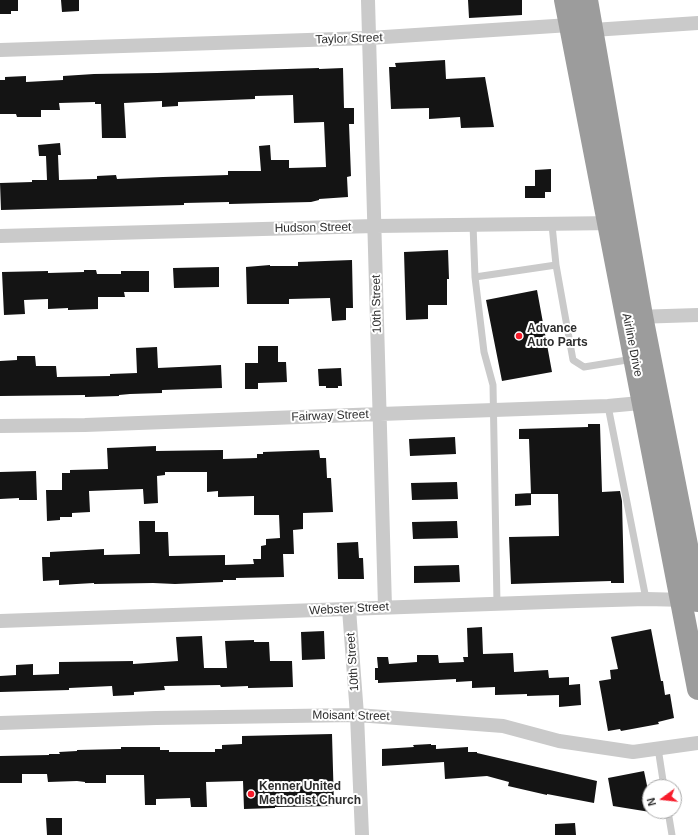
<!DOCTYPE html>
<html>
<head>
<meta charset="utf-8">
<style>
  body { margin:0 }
  #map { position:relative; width:698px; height:835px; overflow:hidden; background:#fff; font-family:Helvetica,sans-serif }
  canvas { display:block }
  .north { position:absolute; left:642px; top:779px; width:40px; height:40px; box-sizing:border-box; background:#fff; border:1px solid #ababab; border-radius:50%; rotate:255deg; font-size:11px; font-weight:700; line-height:16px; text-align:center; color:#2d2d2d }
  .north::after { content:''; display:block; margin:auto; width:14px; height:18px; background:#f71c2b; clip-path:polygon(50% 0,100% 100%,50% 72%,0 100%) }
</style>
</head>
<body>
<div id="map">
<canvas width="698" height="835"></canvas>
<div class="north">N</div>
</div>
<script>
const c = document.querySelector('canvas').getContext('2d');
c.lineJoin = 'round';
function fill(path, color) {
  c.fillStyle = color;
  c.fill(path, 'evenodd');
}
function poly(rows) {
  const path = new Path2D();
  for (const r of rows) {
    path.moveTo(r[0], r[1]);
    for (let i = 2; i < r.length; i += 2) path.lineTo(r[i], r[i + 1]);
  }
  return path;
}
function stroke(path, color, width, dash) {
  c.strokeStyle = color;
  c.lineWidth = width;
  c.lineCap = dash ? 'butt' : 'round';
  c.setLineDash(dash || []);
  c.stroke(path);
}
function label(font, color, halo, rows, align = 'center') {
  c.font = font + ' Helvetica,sans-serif';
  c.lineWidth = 4;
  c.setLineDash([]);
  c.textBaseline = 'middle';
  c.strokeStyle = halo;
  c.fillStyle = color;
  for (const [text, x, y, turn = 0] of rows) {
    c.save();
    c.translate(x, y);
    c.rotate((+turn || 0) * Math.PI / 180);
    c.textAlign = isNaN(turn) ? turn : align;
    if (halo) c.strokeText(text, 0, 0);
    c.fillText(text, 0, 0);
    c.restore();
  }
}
fill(poly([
  [0,0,18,0,18,11,11,11,11,14,0,14],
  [61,0,79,0,79,11,62,12],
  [468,0,522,0,522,15,469,18],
  [445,60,446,79,485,77,494,127,461,128,460,117,429,119,429,108,391,109,389,67,396,67,395,63],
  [319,68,319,69,343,68,344,108,354,108,354,124,349,124,351,176,347,177,348,197,319,199,319,200,311,202,229,204,229,202,184,203,184,205,1,210,0,183,32,182,32,180,47,180,46,156,39,156,38,145,60,143,61,155,58,155,59,180,61,180,97,179,97,176,116,175,117,179,163,177,228,175,228,171,261,171,259,146,270,145,271,160,289,160,289,168,326,167,324,122,294,123,293,95,255,96,255,99,178,102,178,106,162,107,162,101,124,103,126,138,102,138,101,104,95,104,95,102,59,103,60,110,41,110,41,117,17,117,16,114,0,114,0,80,5,80,5,77,26,76,26,82,63,80,63,76,94,74,157,73],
  [551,169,551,192,545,192,545,198,525,198,525,186,535,186,535,170],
  [448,250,449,279,447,279,447,305,428,305,428,319,406,320,404,252],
  [352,260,353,308,346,308,346,320,332,321,330,298,289,299,289,304,247,304,246,267,270,265,270,266,298,266,298,262],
  [219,267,219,287,174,288,173,268],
  [84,270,96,270,97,274,121,274,121,271,149,271,149,292,124,292,125,297,98,297,98,309,68,310,68,308,48,309,48,299,24,300,25,314,4,315,2,272,48,271,48,273,84,272],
  [537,290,552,372,502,381,486,300],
  [258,346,278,346,278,362,286,362,287,382,258,383,258,389,245,389,245,363,258,363],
  [157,347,158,368,221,365,222,388,162,390,162,393,130,394,119,395,119,396,85,397,85,395,0,396,0,361,17,360,17,356,35,356,36,366,56,366,57,377,110,376,110,374,137,373,136,348],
  [341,368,342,386,338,386,338,388,326,388,326,386,319,386,318,369],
  [588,424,600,424,602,492,620,491,622,501,624,583,611,583,611,581,511,584,509,537,559,536,558,494,531,494,529,439,519,439,519,429,588,427],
  [455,437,456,454,410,456,409,439],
  [156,446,156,451,223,450,223,459,257,458,257,454,263,454,263,452,319,450,320,458,326,458,327,478,331,478,333,512,303,513,303,529,293,530,294,554,283,554,284,577,236,578,236,580,223,580,223,582,175,584,153,583,94,584,94,583,59,585,59,580,43,581,42,557,50,557,50,552,104,549,104,555,140,554,139,521,155,521,155,532,168,532,169,556,225,555,225,565,254,564,253,559,261,559,261,546,266,545,266,539,280,538,279,515,254,515,254,496,218,497,218,491,207,492,207,472,165,472,165,475,157,476,158,503,144,504,143,489,89,491,90,512,72,513,72,517,60,517,60,520,47,521,46,490,62,490,62,473,70,473,70,470,108,469,107,448],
  [36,471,37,500,19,500,19,498,0,499,0,472],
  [457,482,458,499,412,500,411,483],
  [531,493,531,505,515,506,515,494],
  [457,521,458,538,413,539,412,522],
  [358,542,359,558,363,558,364,579,338,579,337,543],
  [459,565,460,582,414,583,414,566],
  [482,627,483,654,513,653,514,672,548,670,549,678,569,677,569,685,580,684,581,705,559,707,559,695,527,696,527,694,495,695,495,687,472,688,472,681,456,682,456,679,378,683,378,680,375,680,375,668,378,668,377,657,388,657,389,664,417,662,417,655,438,655,439,663,464,662,463,657,468,657,467,628],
  [651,629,661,681,663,681,665,695,670,694,674,718,658,722,659,724,621,731,620,729,608,731,599,681,611,679,610,670,618,669,611,637],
  [324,631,325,659,302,660,301,632],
  [202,636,204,668,227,668,225,641,254,640,254,642,269,642,270,661,292,661,293,687,248,688,248,686,221,687,220,685,164,686,165,690,134,692,134,695,113,696,112,686,69,688,69,690,0,692,0,676,16,675,16,665,33,664,33,675,59,674,59,662,133,661,133,664,178,661,176,637],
  [332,734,334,806,275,807,275,808,244,809,243,781,206,782,207,807,191,807,190,798,156,799,156,805,145,805,144,775,106,775,106,783,85,783,85,782,77,781,48,782,47,774,22,774,22,783,0,783,0,756,49,755,49,754,60,754,59,752,77,751,77,750,121,749,121,747,160,747,160,750,169,750,169,752,215,752,215,749,222,749,222,745,242,744,242,736],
  [431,744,431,745,436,745,436,749,468,747,468,752,477,752,477,753,597,781,594,803,547,794,547,795,508,786,509,782,487,776,445,779,444,762,382,766,382,749,414,747,413,745],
  [644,771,650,800,650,812,613,806,608,778],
  [46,818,62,818,62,835,47,835],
  [575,823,576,835,555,835,555,824]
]), '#141414');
stroke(poly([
  [473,225,475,277],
  [552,225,556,265],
  [608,406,646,599],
  [497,604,493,385,484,352,475,277,556,265,573,360,584,367,633,359],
  [658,748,664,787],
  [668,811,672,835]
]), '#cacaca', 7);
stroke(poly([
  [368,0,385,607],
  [0,50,369,38,570,25,593,30,698,23],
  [0,236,375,226,616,223],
  [635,317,698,315],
  [0,426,85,425,380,414,608,406,651,402],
  [349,609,357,715,362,835],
  [0,621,577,601,646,599,687,600],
  [0,723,156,718,357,715,503,726,559,741,633,752,698,743]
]), '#cacaca', 14);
stroke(poly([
  [565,0,698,689],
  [587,0,642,316,698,601]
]), '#9c9c9c', 22);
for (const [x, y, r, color] of [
  [519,336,4,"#f71c2b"],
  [251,794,4,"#f71c2b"]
]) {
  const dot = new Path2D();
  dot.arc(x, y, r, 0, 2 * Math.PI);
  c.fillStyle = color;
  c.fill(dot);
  stroke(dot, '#fff', 1.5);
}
label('12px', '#2d2d2d', '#fff', [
  ["Taylor Street",349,39,-2],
  ["Hudson Street",313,228,-1],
  ["10th Street",377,304,-91],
  ["Airline Drive",632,345,79],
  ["Fairway Street",330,416,-2],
  ["Webster Street",349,609,-3],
  ["10th Street",353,662,-94],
  ["Moisant Street",351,716,1]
]);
label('bold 12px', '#2d2d2d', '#fff', [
  ["Advance",527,329],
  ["Auto Parts",527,343],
  ["Kenner United",259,787],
  ["Methodist Church",259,801]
], 'left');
</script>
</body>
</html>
